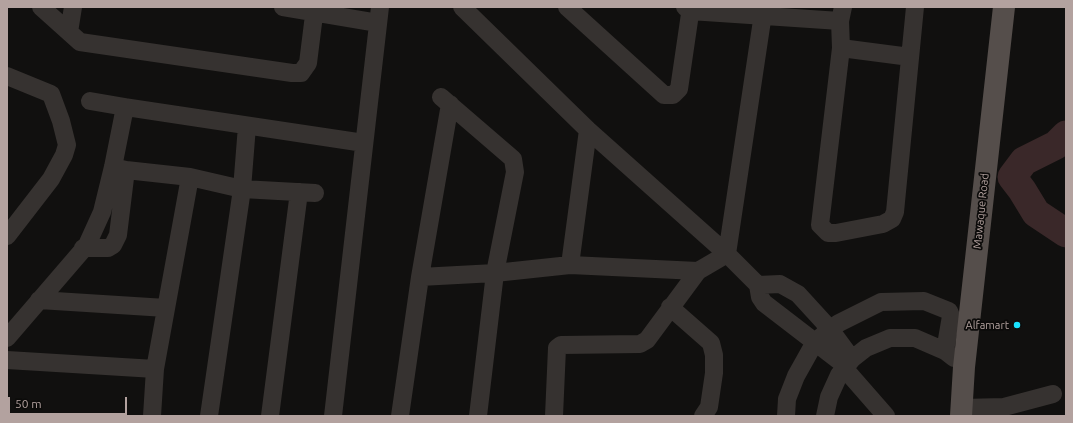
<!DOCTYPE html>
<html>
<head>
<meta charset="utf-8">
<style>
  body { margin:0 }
  #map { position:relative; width:1073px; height:423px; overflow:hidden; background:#11100f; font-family:Ubuntu,sans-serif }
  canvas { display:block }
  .frame { position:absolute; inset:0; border:8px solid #b3a29f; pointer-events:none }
  .scale { position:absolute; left:8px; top:397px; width:119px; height:18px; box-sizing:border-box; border:2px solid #b3a29f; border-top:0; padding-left:5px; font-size:12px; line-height:14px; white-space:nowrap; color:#b3a29f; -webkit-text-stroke:3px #0c0b0a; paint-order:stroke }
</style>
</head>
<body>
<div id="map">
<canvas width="1073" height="423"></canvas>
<div class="frame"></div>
<div class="scale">50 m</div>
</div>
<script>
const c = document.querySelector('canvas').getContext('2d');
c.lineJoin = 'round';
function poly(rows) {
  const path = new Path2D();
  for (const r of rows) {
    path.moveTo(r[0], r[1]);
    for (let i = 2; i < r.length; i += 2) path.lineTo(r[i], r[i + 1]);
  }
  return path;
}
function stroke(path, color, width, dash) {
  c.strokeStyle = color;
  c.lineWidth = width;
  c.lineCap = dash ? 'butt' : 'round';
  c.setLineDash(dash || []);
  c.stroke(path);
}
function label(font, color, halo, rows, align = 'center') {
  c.font = font + ' Ubuntu,sans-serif';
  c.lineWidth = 3.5;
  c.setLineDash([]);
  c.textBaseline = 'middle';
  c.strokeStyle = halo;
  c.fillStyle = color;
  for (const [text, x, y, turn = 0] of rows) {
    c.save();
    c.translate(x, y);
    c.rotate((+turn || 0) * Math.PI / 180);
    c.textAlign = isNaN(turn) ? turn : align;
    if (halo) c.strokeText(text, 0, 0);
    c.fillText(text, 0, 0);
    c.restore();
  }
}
stroke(poly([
  [1066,135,1056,145,1024,161,1012,177,1022,190,1036,213,1066,233]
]), '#3a2829', 29);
stroke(poly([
  [41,7,80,42,292,73,301,73,308,63,315,7],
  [283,7,378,23],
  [462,7,588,130,727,254,758,285,760,297,764,303,846,366],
  [567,7,664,95,673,95,679,89,691,7],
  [685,7,690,11,840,21],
  [843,7,840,21,841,48,820,225,828,233,836,233,883,224,892,219,895,212,915,7],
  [69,32,73,7],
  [841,48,910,57],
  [7,76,51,94,61,121,67,145,64,155,51,179,7,236],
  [441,97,513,159,515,172,495,273,478,416],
  [90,101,125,107,364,143],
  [113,167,126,170,190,177,242,189,315,193],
  [83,248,108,248,113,245,118,235,126,170],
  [570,265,588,130],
  [420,277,495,273,570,265,698,271],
  [758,285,780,284,798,294,830,329,852,359],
  [39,300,166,308],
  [670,307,711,343,714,355,714,373,709,407,703,416],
  [7,338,87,245,102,212,113,167,125,107],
  [7,360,155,369],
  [844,368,886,416],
  [962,408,1004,407,1053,394],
  [152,416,155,369,190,177],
  [209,416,242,189,247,126],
  [270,416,299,192],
  [333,416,380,7],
  [400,416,420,277,450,104],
  [554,416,557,348,561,345,640,344,647,340,698,271,727,254,764,7],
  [786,416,787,399,796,376,815,342,830,329,839,323,881,302,924,301,949,311,951,316,945,351],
  [825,416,829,397,839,375,852,359,866,348,890,338,915,338,945,351,954,358]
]), '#363230', 18);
stroke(poly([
  [961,416,964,367,1004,7]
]), '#554e4b', 22);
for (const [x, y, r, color] of [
  [1017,325,4,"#19e3ff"]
]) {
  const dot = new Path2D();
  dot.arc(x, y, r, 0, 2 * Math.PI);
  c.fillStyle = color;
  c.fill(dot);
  stroke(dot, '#0c0b0a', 1.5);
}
label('11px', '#b3a29f', '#0c0b0a', [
  ["Mawaque Road",981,211,-84]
]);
label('11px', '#b3a29f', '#0c0b0a', [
  ["Alfamart",1009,325]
], 'right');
</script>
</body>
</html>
